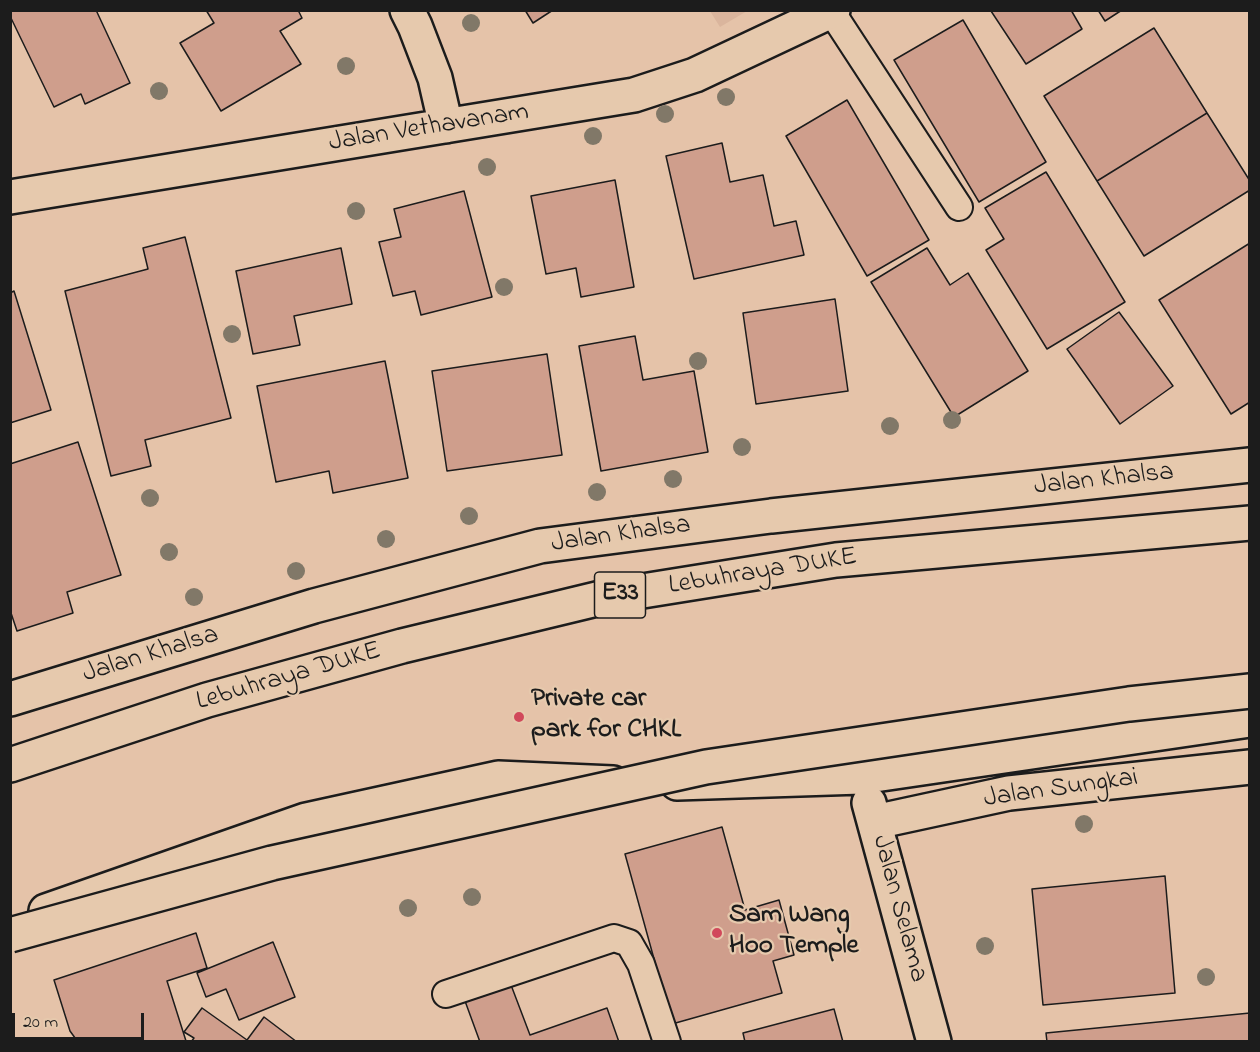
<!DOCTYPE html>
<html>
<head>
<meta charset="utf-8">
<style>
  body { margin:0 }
  #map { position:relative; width:1260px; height:1052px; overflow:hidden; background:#e5c3a9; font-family:"Indie Flower",sans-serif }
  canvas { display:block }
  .frame { position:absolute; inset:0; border:12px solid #1c1c1c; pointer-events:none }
  .scale { position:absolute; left:12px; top:1013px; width:132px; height:27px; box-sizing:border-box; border:3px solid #1c1c1c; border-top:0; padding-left:8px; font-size:18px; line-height:21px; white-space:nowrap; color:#1c1c1c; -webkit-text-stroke:4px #e6c9ad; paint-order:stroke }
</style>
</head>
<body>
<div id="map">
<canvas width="1260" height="1052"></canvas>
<div class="frame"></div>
<div class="scale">20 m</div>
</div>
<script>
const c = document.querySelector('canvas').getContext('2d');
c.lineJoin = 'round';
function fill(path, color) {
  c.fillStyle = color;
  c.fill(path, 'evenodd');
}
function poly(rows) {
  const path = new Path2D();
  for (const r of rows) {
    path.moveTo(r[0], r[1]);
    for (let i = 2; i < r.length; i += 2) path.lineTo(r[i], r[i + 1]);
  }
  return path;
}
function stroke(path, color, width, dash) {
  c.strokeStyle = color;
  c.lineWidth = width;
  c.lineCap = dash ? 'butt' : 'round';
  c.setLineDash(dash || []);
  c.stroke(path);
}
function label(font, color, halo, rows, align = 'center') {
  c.font = font + ' "Indie Flower",sans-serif';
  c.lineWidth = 4.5;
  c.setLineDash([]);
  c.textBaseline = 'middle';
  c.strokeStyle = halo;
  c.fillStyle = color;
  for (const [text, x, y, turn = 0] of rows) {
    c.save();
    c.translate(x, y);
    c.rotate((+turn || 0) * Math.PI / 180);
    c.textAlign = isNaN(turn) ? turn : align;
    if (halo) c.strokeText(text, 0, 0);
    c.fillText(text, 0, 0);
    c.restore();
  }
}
fill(poly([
  [710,11,747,11,720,27]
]), '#dab59d');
const building = poly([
  [10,10,96,10,130,83,85,104,81,94,54,107,10,16,10,10],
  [206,10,298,10,302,18,280,31,301,64,221,111,180,43,214,23,206,10],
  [525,10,553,10,533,23,525,10],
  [993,10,1071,10,1082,29,1026,64,991,11,993,10],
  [1098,10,1122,10,1105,21,1098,10],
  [963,20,1046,162,979,202,894,60,963,20],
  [1154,28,1207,113,1097,181,1044,96,1154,28],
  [847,100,929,240,867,276,786,136,847,100],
  [1207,113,1250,181,1250,190,1144,256,1097,181,1207,113],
  [722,143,730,182,763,175,774,226,796,221,804,255,694,279,666,156,722,143],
  [1046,172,1125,302,1047,349,986,250,1004,239,985,208,1046,172],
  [615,180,634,287,581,297,576,268,546,274,531,196,615,180],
  [464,191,492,297,421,315,415,291,393,296,379,242,401,237,394,209,464,191],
  [185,237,231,418,145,440,151,466,111,476,65,291,148,269,143,248,185,237],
  [1250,243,1250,402,1231,414,1159,300,1250,243],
  [341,248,352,304,294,316,300,345,253,354,236,271,341,248],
  [927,248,950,285,968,273,1028,371,954,417,871,282,927,248],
  [14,291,51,410,10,423,10,293,14,291],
  [835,299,848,391,756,404,743,313,835,299],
  [1119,312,1173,386,1120,424,1067,349,1119,312],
  [635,336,643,380,694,371,708,452,601,471,579,346,635,336],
  [547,354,562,455,447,471,432,371,547,354],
  [385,361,408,478,333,493,329,471,276,482,257,386,385,361],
  [78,442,121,575,67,592,73,613,17,631,10,610,10,464,78,442],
  [722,827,745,910,779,900,794,955,773,961,782,993,672,1024,625,854,722,827],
  [1165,876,1175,993,1043,1005,1032,889,1165,876],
  [196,933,207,968,167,981,186,1041,78,1042,70,1031,54,980,196,933],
  [273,942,295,997,239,1020,226,989,206,997,197,973,273,942],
  [511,985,530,1035,607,1008,619,1042,480,1042,465,1001,511,985],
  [202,1008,247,1040,264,1017,297,1042,191,1042,194,1038,184,1032,202,1008],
  [834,1009,843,1042,745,1042,743,1033,834,1009],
  [1250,1013,1250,1042,1047,1042,1046,1033,1250,1013]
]);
fill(building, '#cf9e8c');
stroke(building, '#1c1c1c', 1.5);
const service = poly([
  [831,11,959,207],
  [446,994,614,938,629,943,641,964,667,1042]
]);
const minor = poly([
  [407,10,415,26,435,78,446,126],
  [10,197,634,95,695,75,833,10],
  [10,699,314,606,540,546,771,516,1250,465],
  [677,783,861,777,1250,720],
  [869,803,934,1042],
  [875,822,1009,793,1250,767],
  [46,911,306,820,498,778,613,783]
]);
const motorway = poly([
  [10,765,207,700,402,646,605,597,836,560,1250,523]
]);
stroke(service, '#1c1c1c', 30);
stroke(minor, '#1c1c1c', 38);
stroke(motorway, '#1c1c1c', 38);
stroke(service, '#e6c9ad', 26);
stroke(minor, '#e6c9ad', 33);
stroke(motorway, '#e6c9ad', 33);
const motorwayBridge = poly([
  [10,935,272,863,706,767,1129,704,1250,691]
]);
stroke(motorwayBridge, '#1c1c1c', 38, []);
stroke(motorwayBridge, '#e6c9ad', 33);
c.fillStyle = '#817868';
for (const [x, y] of [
  [471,23],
  [346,66],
  [159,91],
  [726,97],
  [665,114],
  [593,136],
  [487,167],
  [356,211],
  [504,287],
  [232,334],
  [698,361],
  [952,420],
  [890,426],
  [742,447],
  [673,479],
  [597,492],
  [150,498],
  [469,516],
  [386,539],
  [169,552],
  [296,571],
  [194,597],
  [1084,824],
  [472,897],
  [408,908],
  [985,946],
  [1206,977]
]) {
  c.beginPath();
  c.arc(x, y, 9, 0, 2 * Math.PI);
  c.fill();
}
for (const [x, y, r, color] of [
  [519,717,6,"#d1495b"],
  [717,933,6,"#d1495b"]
]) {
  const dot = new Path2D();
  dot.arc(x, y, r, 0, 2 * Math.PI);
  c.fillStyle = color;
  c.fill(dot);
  stroke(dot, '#e6c9ad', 2);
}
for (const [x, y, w] of [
  [620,595,51]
]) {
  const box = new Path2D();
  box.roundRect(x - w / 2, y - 23, w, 46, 4.5);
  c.fillStyle = '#e6c9ad';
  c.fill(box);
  stroke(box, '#1c1c1c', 1.5);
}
label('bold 26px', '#1c1c1c', null, [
  ["E33",620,595]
]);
label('27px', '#1c1c1c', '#e6c9ad', [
  ["Jalan Vethavanam",429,129,-9],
  ["Jalan Khalsa",1104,481,-6],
  ["Jalan Khalsa",621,536,-8],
  ["Lebuhraya DUKE",763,573,-9],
  ["Jalan Khalsa",151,656,-17],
  ["Lebuhraya DUKE",289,678,-16],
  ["Jalan Sungkai",1061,790,-8],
  ["Jalan Selama",898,909,75]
]);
label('bold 27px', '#1c1c1c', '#e6c9ad', [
  ["Private car",531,701],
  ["park for CHKL",531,732],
  ["Sam Wang",729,917],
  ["Hoo Temple",729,948]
], 'left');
</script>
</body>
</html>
